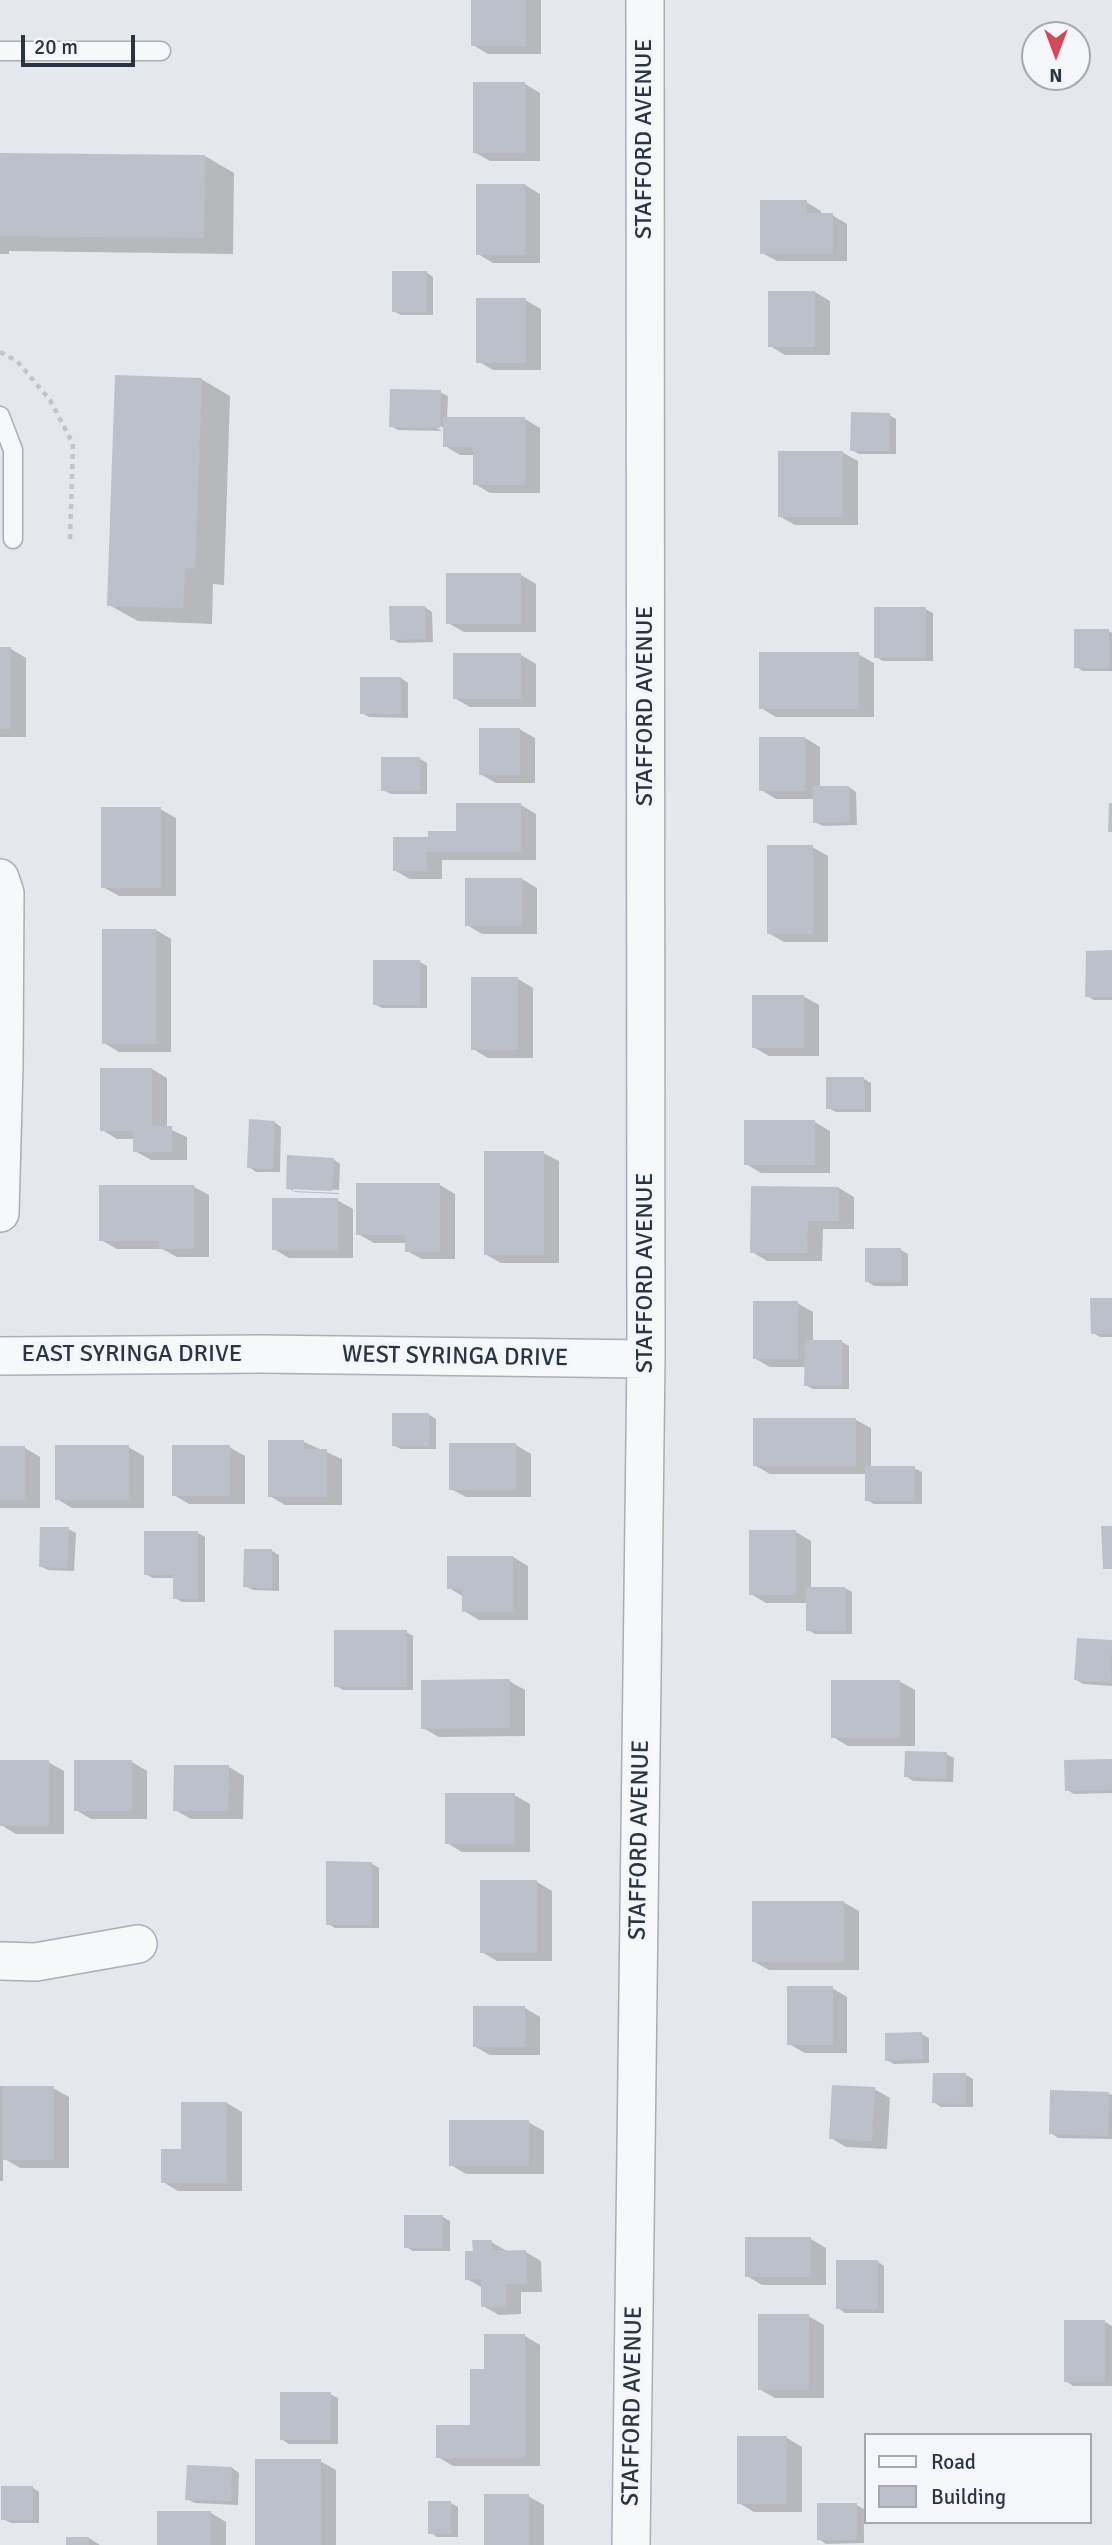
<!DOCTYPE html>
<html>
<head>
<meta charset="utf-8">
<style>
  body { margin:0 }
  #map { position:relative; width:1112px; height:2545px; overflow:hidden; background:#e4e7ec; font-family:Signika,sans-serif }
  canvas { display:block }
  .legend { position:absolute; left:864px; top:2433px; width:228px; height:91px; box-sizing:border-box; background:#f4f6f9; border:2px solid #a4a8b1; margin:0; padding:9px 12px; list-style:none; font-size:21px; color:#2b3445 }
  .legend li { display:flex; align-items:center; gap:14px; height:35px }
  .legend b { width:35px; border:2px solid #a4a8b1 }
  .north { position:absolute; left:1021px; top:21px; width:70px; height:70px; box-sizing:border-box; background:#f4f6f9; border:2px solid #a4a8b1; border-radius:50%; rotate:180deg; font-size:19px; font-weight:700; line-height:28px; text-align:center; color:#2b3445 }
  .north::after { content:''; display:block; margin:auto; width:24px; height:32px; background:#d1495b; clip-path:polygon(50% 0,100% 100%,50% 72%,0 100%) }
  .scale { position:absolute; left:21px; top:35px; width:114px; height:32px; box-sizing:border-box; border:4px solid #2b3445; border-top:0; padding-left:9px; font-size:21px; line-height:24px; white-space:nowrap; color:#2b3445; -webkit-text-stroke:5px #f4f6f9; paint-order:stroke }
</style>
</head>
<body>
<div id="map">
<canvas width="1112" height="2545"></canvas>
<ul class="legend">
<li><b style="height:9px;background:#f7f8fa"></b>Road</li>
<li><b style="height:19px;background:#bbc0ca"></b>Building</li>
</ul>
<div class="north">N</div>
<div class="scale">20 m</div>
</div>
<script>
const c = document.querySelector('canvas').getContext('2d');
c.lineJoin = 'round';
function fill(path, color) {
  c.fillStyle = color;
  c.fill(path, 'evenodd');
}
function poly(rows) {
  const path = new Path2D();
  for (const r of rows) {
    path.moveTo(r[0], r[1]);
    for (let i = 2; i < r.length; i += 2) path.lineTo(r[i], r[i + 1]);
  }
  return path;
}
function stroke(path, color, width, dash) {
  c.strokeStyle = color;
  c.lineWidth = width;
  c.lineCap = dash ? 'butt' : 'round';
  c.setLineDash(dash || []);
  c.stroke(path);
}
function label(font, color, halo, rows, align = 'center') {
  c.font = font + ' Signika,sans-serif';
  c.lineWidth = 7;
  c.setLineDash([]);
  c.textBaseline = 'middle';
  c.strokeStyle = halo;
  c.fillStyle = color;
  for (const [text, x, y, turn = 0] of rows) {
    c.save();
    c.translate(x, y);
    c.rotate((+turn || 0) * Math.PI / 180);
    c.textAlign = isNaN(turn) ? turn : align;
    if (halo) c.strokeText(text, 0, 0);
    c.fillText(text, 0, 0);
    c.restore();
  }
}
fill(poly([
  [473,0,541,0,541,54,488,54,473,45],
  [525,84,540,93,540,161,490,161,474,152],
  [0,154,205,156,234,173,233,254,9,251,9,254,0,254],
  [525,185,540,194,540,263,493,263,478,254],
  [806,202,821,211,821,215,832,215,847,224,847,261,777,261,762,253],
  [426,272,433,277,433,315,401,315,393,311],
  [815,292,830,301,830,355,785,355,770,346],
  [525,300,541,309,541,370,493,370,478,361],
  [201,379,230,396,224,585,213,584,212,624,138,621,109,605],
  [440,392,448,396,447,419,525,419,540,428,540,493,490,493,475,484,475,455,460,455,445,446,445,429,433,422,432,425,442,431,398,430,391,426],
  [889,415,896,419,896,454,859,454,852,450],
  [842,452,858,461,858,525,795,525,779,516],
  [521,575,536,584,536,632,464,632,448,623],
  [425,607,432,612,433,642,399,643,392,639],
  [925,609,933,613,933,661,883,661,876,657],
  [1109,631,1112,633,1112,671,1083,671,1076,667],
  [0,649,11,649,26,658,26,737,0,737],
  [858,654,874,663,874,717,776,717,761,708],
  [521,655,536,664,536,707,470,707,454,698],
  [401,678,408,683,408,718,369,717,362,713],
  [519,729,535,738,535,783,496,783,480,774],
  [805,738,820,747,820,788,849,787,856,792,857,825,823,826,815,822,815,799,776,799,761,790],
  [420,759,427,763,427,794,391,794,383,790],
  [521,805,536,814,536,860,442,860,442,879,410,879,394,870,430,839,458,833],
  [160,809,176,818,176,896,119,896,103,887],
  [812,847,828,856,828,942,784,942,768,933],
  [522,879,537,888,537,934,482,934,467,925],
  [156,930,171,939,171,1052,119,1052,104,1043],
  [1112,952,1112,1000,1094,1000,1087,996],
  [420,962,427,966,427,1008,382,1008,374,1004],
  [473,979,518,979,533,988,533,1058,488,1058,473,1049],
  [803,996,819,1005,819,1056,769,1056,753,1047],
  [152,1069,167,1078,167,1128,187,1137,187,1160,151,1160,135,1151,135,1139,117,1139,102,1130],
  [864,1079,871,1083,871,1112,836,1112,828,1108],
  [274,1122,281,1127,280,1172,256,1172,249,1167],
  [815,1122,830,1131,830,1173,761,1173,746,1164],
  [543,1153,559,1161,559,1263,501,1263,485,1254],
  [333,1159,340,1164,339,1190,293,1187,293,1191,288,1188],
  [440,1185,455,1194,455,1259,422,1259,407,1251,407,1243,374,1243,358,1234],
  [194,1187,209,1195,209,1257,177,1257,162,1249,117,1249,101,1240],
  [752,1188,839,1188,854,1197,854,1229,823,1229,822,1261,767,1261,752,1252],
  [293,1191,339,1193,339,1194,295,1192],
  [337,1200,353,1209,353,1258,289,1258,274,1249],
  [901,1250,908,1254,908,1286,874,1286,867,1281],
  [1112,1300,1112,1337,1100,1337,1093,1333],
  [797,1303,813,1312,813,1342,842,1342,849,1346,849,1389,813,1389,805,1385,806,1367,770,1367,754,1358],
  [428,1414,436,1419,436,1449,401,1449,393,1445],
  [856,1420,871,1428,871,1468,914,1468,922,1472,922,1504,874,1504,867,1500,867,1474,770,1474,754,1465],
  [304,1442,342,1459,342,1505,285,1505,270,1496],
  [516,1445,531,1454,531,1497,466,1497,451,1489],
  [128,1447,144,1456,144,1508,72,1508,57,1499],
  [229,1447,245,1456,245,1504,189,1504,174,1495],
  [0,1448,25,1448,40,1457,40,1508,0,1508],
  [68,1529,76,1533,74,1571,48,1570,40,1566],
  [796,1532,811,1541,811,1588,845,1588,852,1592,852,1634,815,1634,808,1630,808,1603,766,1603,751,1594],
  [198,1533,205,1537,205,1602,182,1602,175,1598,175,1578,153,1578,145,1574],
  [272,1551,279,1555,279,1591,253,1590,245,1586],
  [513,1557,528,1566,528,1620,479,1620,464,1611,464,1597,449,1588],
  [406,1632,413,1636,413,1690,343,1690,336,1686],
  [1078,1639,1112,1642,1112,1686,1083,1684,1075,1679],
  [509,1681,525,1690,525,1736,439,1737,423,1728],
  [899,1681,915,1690,915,1746,848,1746,833,1737],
  [946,1754,954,1758,953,1782,913,1781,906,1776],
  [1112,1761,1112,1793,1074,1794,1067,1790],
  [48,1762,64,1771,64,1834,16,1834,1,1825],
  [76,1762,132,1762,147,1771,147,1819,91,1819,76,1810],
  [229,1767,244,1776,243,1819,191,1819,175,1810],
  [514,1795,530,1804,530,1852,462,1852,447,1843],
  [371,1863,379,1868,379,1928,335,1928,328,1924],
  [537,1882,552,1891,552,1961,497,1961,482,1952],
  [843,1902,859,1911,859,1970,769,1970,753,1961],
  [832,1988,847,1997,847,2053,805,2053,789,2044],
  [525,2008,540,2017,540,2055,490,2055,474,2046],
  [921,2034,929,2038,929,2063,894,2064,887,2060],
  [966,2075,973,2079,973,2107,941,2107,934,2102],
  [0,2086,53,2088,69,2097,69,2168,20,2168,3,2158,3,2181,0,2181],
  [874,2089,890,2098,887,2149,846,2147,831,2138],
  [1108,2093,1112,2095,1112,2139,1058,2138,1051,2133],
  [227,2103,242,2112,242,2191,178,2191,163,2182,183,2151],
  [528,2122,544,2131,544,2174,466,2174,451,2165],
  [443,2217,450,2221,450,2251,413,2251,406,2247],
  [811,2239,826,2248,826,2285,762,2285,747,2276],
  [491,2242,507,2251,526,2252,541,2261,542,2292,521,2292,521,2314,499,2315,483,2306,483,2288,467,2279,474,2253],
  [877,2261,884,2266,884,2313,845,2313,838,2308],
  [808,2316,824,2325,824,2398,775,2398,759,2389],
  [1105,2322,1112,2326,1112,2386,1073,2386,1066,2381],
  [525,2336,540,2345,540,2466,453,2466,438,2457,472,2426,485,2370],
  [330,2394,338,2398,338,2444,289,2444,281,2439],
  [787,2438,802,2447,802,2512,754,2512,739,2503],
  [320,2461,336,2470,336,2545,256,2545],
  [232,2468,239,2473,238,2505,195,2503,187,2499],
  [32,2487,39,2492,39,2523,11,2523,3,2519],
  [528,2496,544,2505,544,2545,485,2545],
  [451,2503,458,2507,458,2537,437,2537,430,2532],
  [856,2505,864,2509,864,2543,826,2544,819,2539],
  [211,2513,226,2522,226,2545,159,2545],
  [89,2538,100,2545,68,2545]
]), '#0003');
fill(poly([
  [471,0,526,0,526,46,471,46],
  [473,82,525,82,525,153,473,153],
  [0,153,205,155,204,238,0,236],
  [476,184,525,184,525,255,476,255],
  [760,200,807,200,807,213,833,213,833,254,760,254],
  [392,271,427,271,427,312,392,312],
  [768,291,815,291,815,347,768,347],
  [476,298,526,298,526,363,476,363],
  [115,375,202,378,195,569,185,568,183,608,107,606],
  [390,389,441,390,440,428,389,427],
  [851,412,890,413,889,451,850,451],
  [443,417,525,417,525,485,473,485,473,447,443,447],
  [778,451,843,451,843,517,778,517],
  [446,573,521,573,521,624,446,624],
  [389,606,425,606,426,639,390,640],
  [874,607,926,607,926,658,874,658],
  [1074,629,1109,629,1109,668,1074,668],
  [0,647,11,647,11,729,0,729],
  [759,652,859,652,859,709,759,709],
  [453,653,521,653,521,699,453,699],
  [360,677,401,677,401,714,360,714],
  [479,728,520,728,520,775,479,775],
  [759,737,805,737,805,791,759,791],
  [381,757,420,757,420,791,381,791],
  [813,786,849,786,850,822,813,823],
  [456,803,521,803,521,852,427,852,427,871,393,871,393,837,428,837,428,831,456,831],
  [1109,803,1112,803,1112,832,1108,832],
  [101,807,161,807,161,888,101,888],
  [767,845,813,845,813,934,767,934],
  [465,878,522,878,522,926,465,926],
  [102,929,156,929,156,1044,102,1044],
  [1112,950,1112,997,1085,997,1086,951],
  [373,960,420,960,420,1005,373,1005],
  [471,977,518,977,518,1050,471,1050],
  [752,995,804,995,804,1048,752,1048],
  [100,1068,152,1068,152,1126,172,1126,172,1152,133,1152,133,1131,100,1131],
  [826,1077,864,1077,865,1109,826,1109],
  [249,1119,275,1121,273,1169,247,1168],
  [744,1120,815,1120,815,1165,744,1165],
  [484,1151,544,1151,544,1255,484,1255],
  [287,1155,334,1158,332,1191,286,1189],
  [356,1183,440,1183,440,1252,405,1252,405,1235,356,1235],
  [99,1185,194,1185,194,1249,159,1249,159,1241,99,1241],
  [751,1186,839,1187,839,1221,808,1221,807,1253,750,1253],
  [272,1198,338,1198,338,1250,272,1250],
  [865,1248,901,1248,901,1282,865,1282],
  [1090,1298,1112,1298,1112,1334,1091,1334],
  [753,1301,798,1301,798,1359,753,1359],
  [805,1340,842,1340,842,1386,804,1386],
  [392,1413,429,1413,429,1446,392,1446],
  [753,1418,856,1418,856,1466,753,1466],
  [268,1440,304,1440,304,1449,327,1449,327,1497,268,1497],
  [449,1443,516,1443,516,1490,449,1490],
  [55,1445,129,1445,129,1500,55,1500],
  [172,1445,230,1445,230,1496,172,1496],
  [0,1446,25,1446,25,1500,0,1500],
  [865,1466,915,1466,915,1501,865,1501],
  [1101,1526,1112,1526,1112,1569,1103,1569],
  [40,1527,69,1527,67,1568,39,1567],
  [749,1530,796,1530,796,1595,749,1595],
  [144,1531,198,1531,198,1599,173,1599,173,1575,144,1575],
  [244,1549,272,1549,272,1588,243,1587],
  [447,1556,513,1556,513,1612,462,1612,462,1589,447,1589],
  [806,1587,845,1587,846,1631,806,1631],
  [334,1630,407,1630,407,1687,334,1687],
  [1077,1638,1112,1640,1111,1683,1074,1680],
  [510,1679,510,1728,421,1729,421,1680],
  [831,1680,900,1680,900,1738,831,1738],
  [905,1751,947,1752,946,1779,904,1777],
  [1112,1759,1112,1790,1065,1791,1064,1760],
  [0,1760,49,1760,49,1826,0,1826],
  [74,1760,132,1760,132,1811,74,1811],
  [174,1765,229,1765,228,1811,173,1811],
  [445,1793,515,1793,515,1844,445,1844],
  [326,1861,372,1862,372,1925,326,1925],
  [480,1880,537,1880,537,1953,480,1953],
  [752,1901,844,1901,844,1962,752,1962],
  [787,1986,833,1986,833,2045,787,2045],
  [473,2006,525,2006,525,2047,473,2047],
  [922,2032,923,2059,885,2061,885,2033],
  [933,2073,966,2073,966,2104,932,2103],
  [832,2085,875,2087,872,2141,829,2139],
  [3,2086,54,2086,54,2160,3,2160],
  [1050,2090,1109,2092,1108,2136,1049,2134],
  [181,2102,227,2102,227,2183,161,2183,161,2149,181,2149],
  [449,2120,529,2120,529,2166,449,2166],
  [404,2215,443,2215,443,2248,404,2248],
  [745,2237,811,2237,811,2277,745,2277],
  [472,2240,492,2240,492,2251,526,2250,527,2284,506,2284,506,2306,481,2307,481,2279,465,2280,465,2251,473,2251],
  [836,2260,878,2260,878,2309,836,2309],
  [758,2314,809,2314,809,2390,758,2390],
  [1064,2320,1105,2320,1105,2382,1064,2382],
  [484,2334,525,2334,525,2458,436,2458,436,2425,470,2425,470,2369,484,2369],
  [280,2392,331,2392,331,2440,280,2440],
  [737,2436,787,2436,787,2504,737,2504],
  [255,2459,321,2459,321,2545,255,2545],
  [187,2465,232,2467,231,2501,185,2500],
  [1,2486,33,2486,33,2520,1,2520],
  [484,2494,529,2494,529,2545,484,2545],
  [428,2501,451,2501,451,2534,428,2534],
  [817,2503,857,2503,857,2540,817,2540],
  [157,2511,211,2511,211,2545,157,2545],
  [66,2537,89,2537,89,2545,66,2545]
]), '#bbc0ca');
const service = poly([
  [0,51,161,51],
  [0,416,13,450,13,539]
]);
const minor = poly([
  [0,878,5,893,4,1066,0,1213],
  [0,1356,263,1354,646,1359],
  [0,1961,36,1962,138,1944],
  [631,2545,646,1359,645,0]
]);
stroke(service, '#a9aeb7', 21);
stroke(minor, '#a9aeb7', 40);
stroke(poly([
  [0,352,17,361,50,400,73,444,70,541]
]), '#c2c5cb', 4.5, [5, 5]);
stroke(service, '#f7f8fa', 18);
stroke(minor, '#f7f8fa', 37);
label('24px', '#2b3445', '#f4f6f9', [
  ["STAFFORD AVENUE",645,139,-90],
  ["STAFFORD AVENUE",646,706,-90],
  ["STAFFORD AVENUE",646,1273,-90],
  ["EAST SYRINGA DRIVE",132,1355],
  ["WEST SYRINGA DRIVE",455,1357,1],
  ["STAFFORD AVENUE",640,1840,-89],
  ["STAFFORD AVENUE",633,2406,-89]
]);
</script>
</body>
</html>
